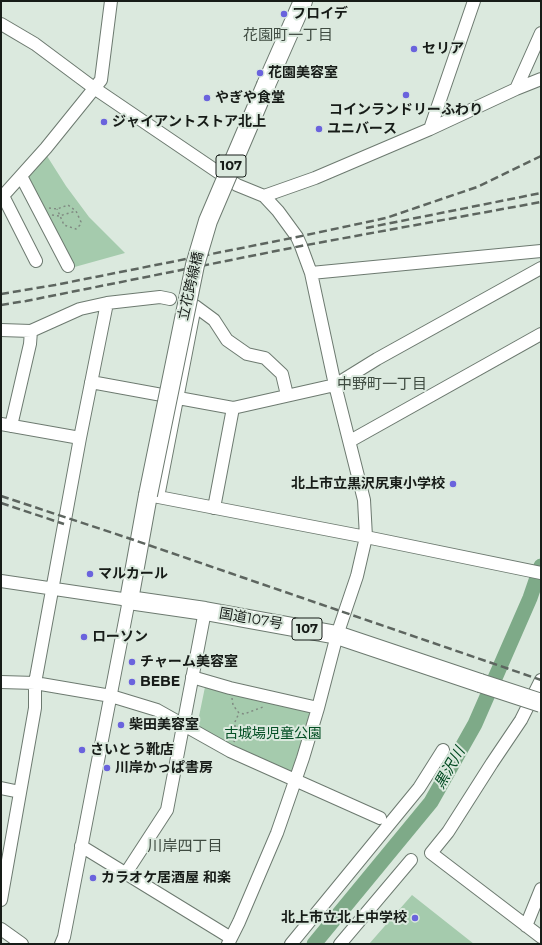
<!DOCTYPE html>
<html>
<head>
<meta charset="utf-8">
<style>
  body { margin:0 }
  #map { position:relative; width:542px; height:945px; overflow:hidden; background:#dbe9de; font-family:Montserrat,sans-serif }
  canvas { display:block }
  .frame { position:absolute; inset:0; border:2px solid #171c18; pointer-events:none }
</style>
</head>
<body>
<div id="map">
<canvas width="542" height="945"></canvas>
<div class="frame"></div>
</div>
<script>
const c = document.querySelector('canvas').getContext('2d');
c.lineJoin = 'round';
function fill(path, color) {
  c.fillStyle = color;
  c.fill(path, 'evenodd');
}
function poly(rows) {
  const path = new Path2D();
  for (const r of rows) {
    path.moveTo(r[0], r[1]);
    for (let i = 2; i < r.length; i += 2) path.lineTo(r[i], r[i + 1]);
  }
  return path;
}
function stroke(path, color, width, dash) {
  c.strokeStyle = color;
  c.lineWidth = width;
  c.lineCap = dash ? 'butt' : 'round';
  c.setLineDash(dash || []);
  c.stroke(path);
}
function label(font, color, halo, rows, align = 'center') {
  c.font = font + ' Montserrat,"Noto Sans JP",sans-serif';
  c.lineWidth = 4;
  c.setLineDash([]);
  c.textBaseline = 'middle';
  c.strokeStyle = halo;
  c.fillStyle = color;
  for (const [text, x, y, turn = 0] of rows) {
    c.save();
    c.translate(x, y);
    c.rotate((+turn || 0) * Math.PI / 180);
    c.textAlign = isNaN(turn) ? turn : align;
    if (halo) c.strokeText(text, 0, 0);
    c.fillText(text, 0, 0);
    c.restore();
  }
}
fill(poly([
  [47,156,66,186,89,217,125,253,71,268,25,177],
  [205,687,311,712,293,777,196,731],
  [412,895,474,944,369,944]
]), '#a5cbad');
stroke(poly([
  [314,944,431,802,475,724,530,598,541,566]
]), '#7eaa88', 15);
const minor = poly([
  [1,24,35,44,94,88,237,185,264,196,278,211,297,237,301,246,311,273,335,385,364,500,366,537,357,576,337,635,318,708,303,758,277,833,239,922,228,944],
  [516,89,541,33],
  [430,129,474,1],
  [21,176,68,266],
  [3,196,36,261],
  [264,196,315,178,430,129,516,89,541,79],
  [1,198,46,148,101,80,111,1],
  [311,273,541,251],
  [107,303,160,297,170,299],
  [1,330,31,331,80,309,107,303,80,438,35,683,35,708,1,900],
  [91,382,233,408,335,385,377,359,541,268],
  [1,424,80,438],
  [11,426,30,344,31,331],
  [350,441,541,334],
  [148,495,366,537,541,573],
  [158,497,195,306,214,320,227,340,247,354,265,358,282,374,287,395],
  [214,508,233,408],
  [1,581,129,600,64,937,61,944],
  [192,677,230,688,318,708],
  [541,680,521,720,492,763,448,832,431,853,541,937],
  [1,682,35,683,111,696,157,710,230,751,380,818],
  [1,788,20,792],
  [81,846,231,938],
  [126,873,167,810,205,611],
  [526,926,541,889],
  [1,929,22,944],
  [291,944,419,788,443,750],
  [340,944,411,860]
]);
const highway = poly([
  [266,85,303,1],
  [148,495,129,600,205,611,337,635,480,683]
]);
stroke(minor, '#6d7a70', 14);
stroke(highway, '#6d7a70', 20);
stroke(poly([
  [49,208,57,209,68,205,76,211,81,222,80,225,76,229,64,225,57,209],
  [52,215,59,216,76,211],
  [232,698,233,705,239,713,244,714,263,707],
  [234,742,235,738,235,722,239,713]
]), '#808a82', 1.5, [2, 3]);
stroke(minor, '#fff', 12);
stroke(highway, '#fff', 18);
stroke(poly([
  [366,228,541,193],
  [1,294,55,285,297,237,386,218,477,187,541,156],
  [1,305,26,301,301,246,541,202],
  [1,496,128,538,541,680],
  [1,503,64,524]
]), '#5d655f', 2.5, [8, 4]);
const highwayBridge = poly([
  [148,495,195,265,208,221,266,85],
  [480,683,541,703]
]);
stroke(highwayBridge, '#6d7a70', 20, []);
stroke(highwayBridge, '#fff', 18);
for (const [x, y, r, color] of [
  [284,14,4,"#6a63dd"],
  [414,49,4,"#6a63dd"],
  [260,73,4,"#6a63dd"],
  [406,95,4,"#6a63dd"],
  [207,98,4,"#6a63dd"],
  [104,122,4,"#6a63dd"],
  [319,129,4,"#6a63dd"],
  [453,484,4,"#6a63dd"],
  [90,574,4,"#6a63dd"],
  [84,637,4,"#6a63dd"],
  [132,662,4,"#6a63dd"],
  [132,682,4,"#6a63dd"],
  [121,725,4,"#6a63dd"],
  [82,750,4,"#6a63dd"],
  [107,768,4,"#6a63dd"],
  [93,878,4,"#6a63dd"],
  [415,918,4,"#6a63dd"]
]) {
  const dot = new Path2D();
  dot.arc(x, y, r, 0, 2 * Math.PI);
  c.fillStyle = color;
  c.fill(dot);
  stroke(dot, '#dbe9de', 1.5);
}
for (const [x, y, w] of [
  [231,166,30],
  [307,629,30]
]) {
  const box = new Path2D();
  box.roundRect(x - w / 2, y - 11, w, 22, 3);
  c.fillStyle = '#dbe9de';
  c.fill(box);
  stroke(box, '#171c18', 1);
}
label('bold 13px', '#171c18', null, [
  ["107",231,166],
  ["107",307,629]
]);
label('bold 14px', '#171c18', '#dbe9de', [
  ["フロイデ",292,14],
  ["セリア",422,49],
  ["花園美容室",268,73],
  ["やぎや食堂",215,98],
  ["コインランドリーふわり",406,110,"center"],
  ["ジャイアントストア北上",112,122],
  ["ユニバース",327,129],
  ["北上市立黒沢尻東小学校",445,484,"right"],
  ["マルカール",98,574],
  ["ローソン",92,637],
  ["チャーム美容室",140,662],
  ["BEBE",140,682],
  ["柴田美容室",129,725],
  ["さいとう靴店",90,750],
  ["川岸かっぱ書房",115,768],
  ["カラオケ居酒屋 和楽",101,878],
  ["北上市立北上中学校",407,918,"right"]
], 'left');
label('14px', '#171c18', '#dbe9de', [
  ["立花跨線橋",191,286,-77],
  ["国道107号",251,619,10]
]);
label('14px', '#024e23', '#dbe9de', [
  ["古城場児童公園",273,734]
]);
label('15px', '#3f4b41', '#dbe9de', [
  ["花園町一丁目",288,36],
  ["中野町一丁目",382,385],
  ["川岸四丁目",185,847]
]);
label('italic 15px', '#004a20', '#dbe9de', [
  ["黒沢川",450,768,-60]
]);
</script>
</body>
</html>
